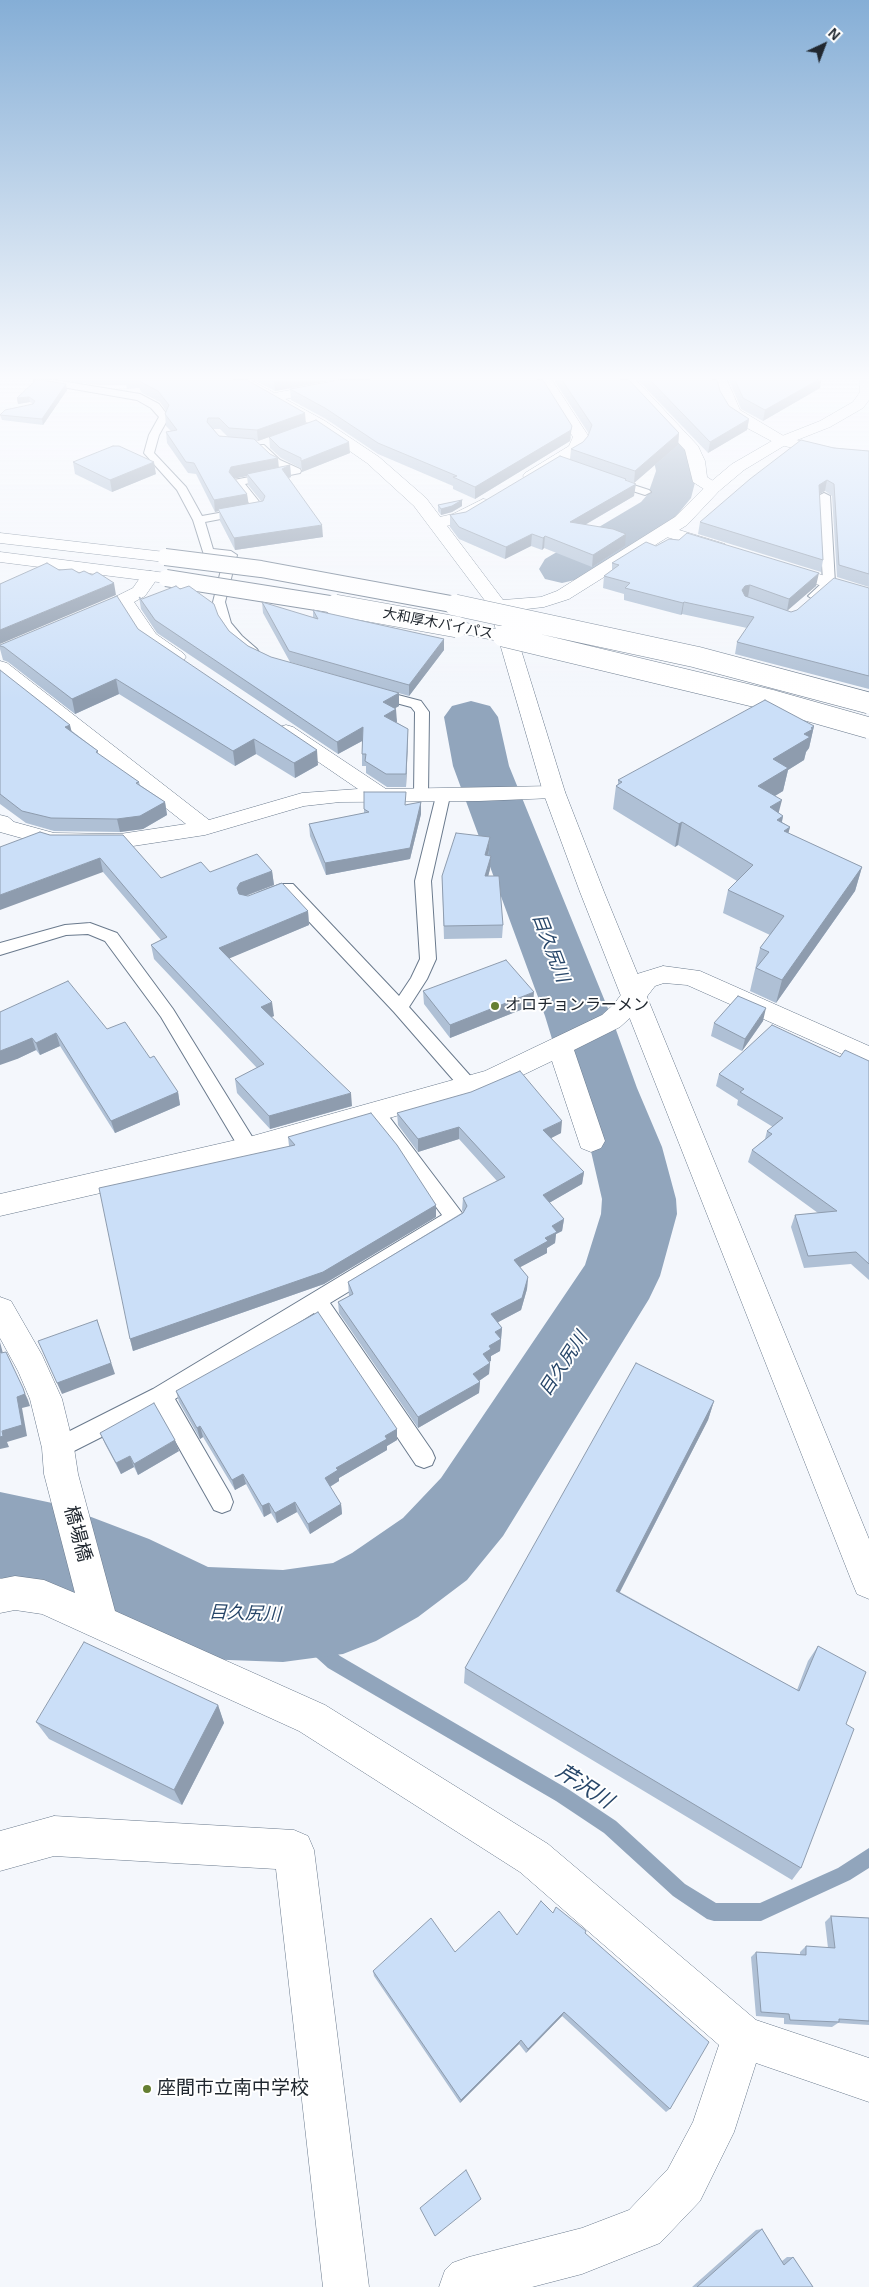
<!DOCTYPE html>
<html>
<head>
<meta charset="utf-8">
<style>
  body { margin:0 }
  #map { position:relative; width:869px; height:2287px; overflow:hidden; background:#f4f7fc; font-family:Arial,sans-serif }
  canvas { display:block }
  .north { position:absolute; left:799px; top:20px; width:50px; height:50px; -webkit-text-stroke:4px #fff; paint-order:stroke; rotate:43deg; font-size:14px; font-weight:700; line-height:20px; text-align:center; color:#212830 }
  .north::after { content:''; display:block; margin:auto; width:18px; height:22px; background:#212830; clip-path:polygon(50% 0,100% 100%,50% 72%,0 100%) }
</style>
</head>
<body>
<div id="map">
<canvas width="869" height="2287"></canvas>
<div class="north">N</div>
</div>
<script>
const c = document.querySelector('canvas').getContext('2d');
c.lineJoin = 'round';
function poly(rows) {
  const path = new Path2D();
  for (const r of rows) {
    path.moveTo(r[0], r[1]);
    for (let i = 2; i < r.length; i += 2) path.lineTo(r[i], r[i + 1]);
  }
  return path;
}
function fill(path, color) {
  c.fillStyle = color;
  c.fill(path, 'evenodd');
}
function stroke(path, color, width, dash) {
  c.strokeStyle = color;
  c.lineWidth = width;
  c.lineCap = dash ? 'butt' : 'round';
  c.setLineDash(dash || []);
  c.stroke(path);
}
function label(font, color, halo, rows, align = 'center') {
  c.font = font + ' Arial,"Noto Sans JP",sans-serif';
  c.lineWidth = 4;
  c.setLineDash([]);
  c.textBaseline = 'middle';
  c.strokeStyle = halo;
  c.fillStyle = color;
  for (const [text, x, y, turn = 0] of rows) {
    c.save();
    c.translate(x, y);
    c.rotate((+turn || 0) * Math.PI / 180);
    c.textAlign = isNaN(turn) ? turn : align;
    if (halo) c.strokeText(text, 0, 0);
    c.fillText(text, 0, 0);
    c.restore();
  }
}
fill(poly([
  [283,1608,289,1610,340,1656,568,1789,616,1821,685,1884,716,1903,760,1903,838,1868,869,1848,869,1868,850,1880,761,1921,714,1921,707,1919,673,1896,604,1833,556,1801,328,1668,277,1622,275,1616,277,1610,283,1608]
]), '#91a5bc');
fill(poly([
  [588,380,627,380,689,450,695,459,698,471,691,498,673,520,579,579,562,583,545,579,539,569,545,559,641,502,648,494,656,471,654,461,588,380],
  [471,701,490,706,498,717,509,766,611,1016,637,1088,662,1147,676,1199,677,1214,660,1276,649,1299,503,1536,467,1580,418,1617,376,1641,343,1654,283,1662,202,1659,169,1646,85,1602,57,1590,0,1578,0,1492,57,1504,149,1539,208,1567,283,1570,333,1563,352,1553,403,1518,441,1478,585,1265,601,1214,602,1199,590,1147,567,1088,545,1016,453,766,444,717,452,706,471,701]
]), '#91a5bc');
const service = poly([
  [34,380,55,380,140,394,159,404,169,417,159,435,154,453,186,487,202,516,252,507,232,482,234,480,285,470,272,464,256,449,256,445,264,445,280,460,300,469,301,471,300,473,245,484,265,509,263,511,205,522,213,549,231,551,237,555,225,602,231,623,242,636,257,649,259,652,257,655,247,655,232,642,219,623,213,602,224,558,204,555,193,520,177,490,144,453,149,435,159,417,151,408,137,400,39,383,34,380],
  [612,478,649,490,651,492,645,495,608,483,606,481,612,478],
  [824,493,830,496,835,583,818,599,814,600,808,596,823,582,818,496,824,493],
  [375,689,421,701,429,712,428,795,426,798,421,799,414,795,415,712,411,707,370,696,368,693,370,690,375,689],
  [443,792,450,796,431,881,436,959,427,979,409,1007,474,1080,477,1085,474,1090,468,1092,462,1090,394,1012,284,895,264,902,258,901,256,897,258,893,281,884,293,884,399,996,411,978,420,959,415,881,436,796,443,792],
  [90,923,117,933,173,1009,256,1143,258,1148,256,1153,249,1155,242,1153,161,1017,105,941,88,934,66,935,0,955,0,943,65,925,90,923],
  [375,1104,381,1106,465,1217,462,1223,330,1303,432,1451,435,1458,432,1465,424,1468,416,1465,314,1313,175,1399,230,1494,233,1502,230,1510,222,1513,214,1510,157,1409,66,1455,58,1458,50,1455,47,1448,50,1441,153,1389,442,1215,369,1116,366,1111,369,1106,375,1104]
]);
const minor = poly([
  [342,380,370,380,363,384,275,401,268,397,275,393,342,380],
  [538,380,552,380,589,437,588,443,581,452,537,479,531,481,525,479,523,476,525,473,569,446,573,437,538,380],
  [621,380,636,380,698,446,705,461,707,477,719,485,721,488,719,491,707,491,693,482,685,450,621,380],
  [713,380,727,380,740,410,787,438,832,448,869,452,869,462,832,458,777,444,736,422,729,416,720,401,713,380],
  [483,499,489,500,491,504,489,508,465,522,437,528,431,527,429,523,431,519,453,514,483,499],
  [666,526,725,544,728,548,725,552,719,553,660,535,657,531,660,527,666,526],
  [782,563,869,589,869,600,776,572,773,568,776,564,782,563],
  [150,571,156,572,159,576,145,596,134,602,156,634,183,653,186,657,183,661,176,663,169,661,142,642,120,608,109,613,103,611,100,607,103,603,133,588,144,572,150,571],
  [0,661,7,663,209,820,302,793,358,789,279,735,276,731,279,727,286,725,293,727,386,789,554,786,562,787,565,792,562,797,554,798,479,801,340,802,304,806,205,835,120,848,54,847,0,832,0,815,8,817,14,822,54,833,120,834,186,824,0,677,0,661],
  [663,966,700,971,869,1046,869,1066,687,985,664,983,655,986,632,1016,620,1027,574,1050,605,1141,601,1148,591,1152,581,1148,552,1061,502,1085,249,1159,0,1216,0,1194,249,1137,485,1071,602,1015,614,1004,637,974,663,966],
  [0,1297,11,1301,42,1355,62,1399,74,1448,78,1474,115,1611,325,1705,548,1844,756,2020,869,2058,869,2102,756,2063,734,2132,700,2201,660,2243,582,2274,532,2287,439,2287,445,2270,452,2263,469,2257,582,2228,629,2210,668,2169,693,2122,719,2045,520,1872,299,1731,42,1614,15,1610,0,1613,0,1579,15,1576,44,1580,75,1593,44,1474,42,1448,30,1399,18,1371,0,1338,0,1297],
  [54,1816,294,1830,308,1836,314,1850,369,2287,323,2287,276,1869,54,1856,0,1871,0,1831,54,1816]
]);
const tertiary = poly([
  [234,380,251,380,325,421,379,457,426,498,503,600,541,597,557,591,675,517,707,485,732,464,777,438,820,421,853,402,860,392,860,380,869,380,869,400,863,408,830,427,787,444,744,470,719,491,687,525,569,599,544,607,509,611,565,792,604,892,869,1539,869,1599,857,1594,852,1582,580,892,543,792,489,606,414,506,367,463,315,427,234,380]
]);
const trunk = poly([
  [0,533,165,552,171,553,174,557,171,561,165,562,0,543,0,533],
  [0,552,166,573,172,574,175,578,172,582,166,583,0,562,0,552],
  [457,621,510,632,512,636,510,640,503,642,450,631,448,627,450,623,457,621]
]);
stroke(service, '#6a7a8d', 2);
stroke(minor, '#6a7a8d', 1);
stroke(tertiary, '#6a7a8d', 1);
stroke(trunk, '#6a7a8d', 1);
fill(service, '#fff');
fill(minor, '#fff');
fill(tertiary, '#fff');
fill(trunk, '#fff');
const trunkBridgeFar1 = poly([
  [165,557,261,569,462,606],
  [166,578,342,606]
]);
const trunkBridge = poly([
  [335,605,457,627],
  [455,605,696,657,869,703],
  [503,636,774,701,869,728]
]);
stroke(trunkBridgeFar1, '#6a7a8d', 18, []);
stroke(trunkBridge, '#6a7a8d', 22, []);
stroke(trunkBridgeFar1, '#fff', 16);
stroke(trunkBridge, '#fff', 21);
fill(poly([
  [56,380,247,380,306,424,350,453,302,472,302,469,281,458,270,448,269,437,258,441,256,441,279,468,290,465,291,477,289,478,323,537,235,550,220,521,219,511,215,512,196,474,188,473,167,443,166,432,171,431,166,426,165,414,166,411,160,402,142,393,139,388,127,389,126,385,100,385],
  [213,429,220,429,228,437,219,436],
  [247,476,248,485,261,501,248,504,247,494,235,478],
  [254,380,334,380,275,391],
  [554,380,629,380,679,433,678,445,634,483,626,480,634,496,585,525,625,546,592,567,544,548,542,550,531,546,505,559,459,539,450,527,450,515,466,512,570,459,571,449,583,442,588,436,589,434],
  [638,380,717,380,720,391,729,406,749,419,747,430,708,453],
  [729,380,821,380,820,388,763,421,741,409],
  [290,389,571,437,570,441,475,499,453,489,453,486,378,454,326,419,291,400],
  [67,390,43,425,2,420,0,415,33,404,30,402,18,404,17,398],
  [834,448,869,451,869,587,837,577,832,496,825,491,819,494,823,560,821,572,698,534,700,522],
  [73,462,156,474,112,492,75,474],
  [462,500,462,506,452,512,441,515,438,511,438,505],
  [656,546,816,586,787,610,791,612,869,588,869,689,735,654,737,642,747,628,682,614,681,615,624,600,624,594,603,588,604,576,612,571,612,563],
  [139,597,142,599,218,615,229,631,248,646,271,657,399,693,399,706,394,708,397,722,396,722,408,729,406,787,387,787,366,773,366,766,362,766,362,741,338,754,157,633,141,609],
  [262,602,313,618,313,610,444,639,444,650,409,696,290,662,263,613],
  [138,629,318,765,295,778,256,754,235,766,119,694,75,714,8,662,3,660,0,649,0,645],
  [0,670,72,731,98,751,98,754,139,782,140,785,165,802,167,815,143,829,120,832,54,831,26,823,0,804],
  [814,726,809,748,806,752,804,760,788,770,783,791,775,796,779,813,783,816,782,822,790,827,788,833,862,867,855,891,776,1003,750,991,760,948,770,935,723,913,728,890,737,881,678,845,675,847,613,809,616,786,618,784,618,780],
  [421,802,421,814,410,859,326,875,310,836,309,824,364,813,364,809,406,805],
  [40,832,161,878,210,872,272,871,274,885,246,896,308,911,309,925,229,958,274,1016,271,1017,352,1106,270,1129,237,1093,235,1079,257,1068,154,959,151,945,161,940,103,872],
  [490,837,489,850,488,856,490,869,488,876,503,925,502,938,444,939,442,876],
  [423,991,533,1005,450,1038,424,1004],
  [0,1012,107,1029,150,1058,178,1092,180,1105,115,1133,60,1046,40,1055,36,1050,17,1059],
  [763,1021,742,1051,711,1036,714,1023],
  [840,1057,869,1061,869,1280,851,1264,804,1268,791,1227,795,1215,818,1213,748,1162,752,1150,765,1139,767,1131,773,1127,737,1105,738,1100,716,1086,719,1074],
  [397,1113,561,1133,550,1138,584,1172,582,1184,549,1203,564,1219,562,1231,556,1234,555,1243,547,1248,547,1253,520,1267,528,1277,527,1289,521,1310,498,1322,502,1328,500,1351,491,1356,491,1361,489,1361,490,1363,489,1374,479,1381,480,1382,479,1393,418,1428,339,1313,338,1302,349,1296,348,1282,463,1212,462,1210,463,1198,497,1181,459,1139,418,1152,398,1125],
  [288,1137,436,1205,436,1217,324,1284,133,1351,130,1339,289,1146],
  [176,1391,397,1429,397,1440,387,1446,387,1450,339,1478,339,1481,330,1487,341,1504,342,1514,310,1534,297,1512,277,1523,271,1513,264,1517,246,1484,235,1490,203,1437,200,1439,179,1402],
  [714,1401,708,1420,620,1592,797,1690,808,1661,818,1646,801,1868,792,1880,464,1683,465,1668],
  [100,1433,179,1451,138,1475,134,1467,121,1474,105,1444],
  [218,1705,224,1723,182,1805,49,1739,36,1722],
  [553,1913,586,1931,585,1933,670,2109,666,2112,562,2016,526,2053,519,2044,460,2103,374,1976,373,1971,455,1952,517,1935],
  [831,1916,869,1918,869,2025,838,2023,832,2027,784,2024,784,2018,756,2016,751,1957,756,1952,800,1954,800,1952,806,1946,828,1948,825,1922],
  [762,2229,782,2261,787,2257,793,2257,813,2287,692,2287,756,2230]
]), '#afc0d5');
fill(poly([
  [274,380,334,380,275,391],
  [818,380,821,380,820,388,763,421,765,410],
  [66,384,67,390,43,425,42,419],
  [29,397,30,402,18,404,17,398],
  [305,413,306,424,258,441,257,430],
  [749,419,747,430,708,453,710,442],
  [572,426,570,441,475,499,475,487],
  [679,433,678,445,634,483,635,471],
  [349,442,350,453,302,472,301,461],
  [278,458,279,469,247,474,247,476,233,479,229,472,231,467],
  [154,462,156,474,112,492,110,480],
  [290,465,291,477,283,480,282,469],
  [626,479,625,490,636,484,634,496,569,534,570,522],
  [827,480,825,491,816,496,819,485],
  [247,494,249,506,218,509,219,511,215,512,214,500],
  [462,500,462,506,452,512,441,515,441,509],
  [322,525,323,537,235,550,234,538],
  [532,534,531,546,505,559,506,547],
  [626,534,625,546,592,567,593,555],
  [545,536,544,548,542,550,543,538],
  [819,573,816,586,787,611,789,599],
  [114,583,116,595,0,644,0,630],
  [750,585,748,597,743,598,742,590,745,586],
  [684,602,682,614,681,615,683,603],
  [444,639,444,650,409,696,409,685],
  [116,679,119,694,75,714,72,699],
  [399,693,399,706,384,715,383,702],
  [396,709,397,722,384,728,384,716],
  [70,725,73,737,65,727],
  [814,726,809,748,806,752,804,760,788,770,783,791,753,809,758,786,773,759],
  [363,727,364,740,338,754,337,742],
  [408,729,408,741,406,787,406,774],
  [254,739,256,754,235,766,233,751],
  [317,750,318,765,295,778,294,763],
  [782,800,777,819,783,816,778,839,770,807],
  [165,802,167,815,143,829,120,832,117,819],
  [421,802,421,814,410,859,326,875,325,863],
  [682,822,678,845,675,847,679,824],
  [790,827,784,850,784,831],
  [490,837,489,850,484,868,485,855],
  [491,856,490,869,485,889,485,876],
  [100,858,103,872,0,910,0,895],
  [862,867,855,891,776,1003,782,980],
  [272,871,274,885,242,897,239,902,237,888,240,883],
  [308,911,309,925,221,962,219,948],
  [534,992,533,1005,450,1038,450,1025],
  [272,1002,274,1016,263,1021,261,1007],
  [766,1008,763,1021,742,1051,745,1039],
  [56,1033,60,1046,40,1055,36,1043],
  [32,1038,36,1050,17,1059,0,1065,0,1051],
  [178,1092,180,1105,115,1133,111,1121],
  [351,1093,352,1106,270,1129,269,1116],
  [562,1121,561,1133,542,1143,543,1130],
  [459,1127,459,1139,418,1152,418,1139],
  [584,1172,582,1184,542,1207,543,1195],
  [436,1205,436,1217,324,1284,133,1351,130,1339],
  [564,1219,562,1231,556,1234,555,1243,547,1248,547,1253,513,1271,514,1260,545,1238,552,1226],
  [528,1277,527,1289,521,1310,491,1326,491,1314],
  [97,1320,115,1374,62,1394,57,1383],
  [502,1328,500,1351,491,1356,491,1361,483,1365,483,1354,489,1346,495,1332],
  [0,1342,6,1365,0,1351],
  [6,1352,28,1400,30,1406,22,1408,27,1436,7,1442,9,1447,0,1449,0,1437,17,1397],
  [490,1363,489,1374,473,1385,473,1374],
  [480,1382,479,1393,418,1428,418,1417],
  [714,1401,708,1420,612,1607,616,1591],
  [200,1426,203,1437,200,1439,197,1428],
  [397,1429,397,1440,387,1446,387,1450,339,1478,339,1481,326,1489,325,1478,336,1468,385,1436],
  [175,1440,179,1451,138,1475,134,1464],
  [130,1456,134,1467,121,1474,116,1463],
  [243,1474,246,1484,235,1490,232,1480],
  [295,1502,297,1512,277,1523,275,1513],
  [269,1503,271,1513,264,1517,262,1506],
  [341,1504,342,1514,310,1534,308,1524],
  [218,1705,224,1723,182,1805,174,1790],
  [564,2012,562,2016,526,2053,528,2049],
  [521,2040,519,2044,460,2103,461,2100]
]), '#8e9cae');
const building = poly([
  [36,380,41,380,66,384,42,419,0,415,5,410,33,404,35,401,29,397,17,398,36,380],
  [139,380,247,380,305,413,257,430,229,428,219,418,208,418,207,422,219,436,254,439,270,454,278,458,231,467,229,472,247,494,214,500,194,463,186,462,166,432,177,430,165,414,169,405,158,391,141,382,139,380],
  [338,380,543,380,572,426,571,430,475,487,453,477,457,476,378,443,325,408,290,389,338,380],
  [562,380,629,380,679,433,635,471,571,449,583,442,588,436,592,425,562,380],
  [650,380,717,380,720,391,729,406,749,419,710,442,650,380],
  [735,380,818,380,765,410,743,398,735,380],
  [316,420,349,442,301,461,301,458,280,448,269,437,316,420],
  [801,440,834,448,869,451,869,574,839,565,834,484,827,480,819,485,823,560,700,522,750,479,801,440],
  [113,446,119,446,154,462,110,480,73,462,113,446],
  [560,456,626,479,625,480,636,484,570,522,613,529,626,534,593,555,545,536,543,538,532,534,506,547,459,527,450,515,466,512,560,456],
  [290,465,282,469,322,525,234,538,218,509,263,501,265,496,247,474,290,465],
  [462,500,452,506,441,509,438,505,462,500],
  [687,533,819,573,789,599,750,585,745,586,742,590,745,596,791,612,797,610,834,578,869,588,869,676,737,642,754,617,684,602,683,603,625,588,630,583,604,576,619,565,612,563,646,542,656,546,669,539,679,540,687,533],
  [47,563,59,570,72,569,79,573,84,571,92,575,97,572,114,583,0,630,0,584,47,563],
  [176,586,180,589,189,586,214,604,218,615,229,631,248,646,271,657,399,693,383,702,396,709,384,716,408,729,406,774,386,774,365,761,366,754,362,754,363,727,337,742,155,620,139,597,142,599,176,586],
  [117,596,138,629,317,750,294,763,254,739,233,751,116,679,72,699,4,647,0,646,0,645,117,596],
  [262,602,318,619,313,610,444,639,409,685,289,651,262,602],
  [0,670,70,725,65,727,98,751,96,752,139,782,136,783,165,802,140,816,117,819,51,818,22,811,0,794,0,670],
  [765,700,814,726,811,728,813,729,804,734,810,737,773,759,788,768,758,786,782,800,770,807,783,816,777,820,790,827,784,831,862,867,782,980,756,968,769,952,760,948,784,916,728,890,753,865,682,822,679,824,616,786,622,782,618,780,765,700],
  [364,792,406,792,405,805,421,802,410,848,325,863,309,824,369,812,364,809,364,792],
  [40,832,50,835,123,835,161,878,201,862,210,872,257,854,272,871,240,883,237,888,239,894,248,896,282,883,308,911,219,948,272,1002,261,1007,351,1093,269,1116,235,1079,264,1064,151,945,167,937,100,858,0,895,0,847,40,832],
  [456,833,490,837,485,855,491,856,485,876,499,876,503,925,444,926,442,876,456,833],
  [506,960,534,992,450,1025,423,991,506,960],
  [68,981,107,1029,125,1022,150,1058,154,1056,178,1092,111,1121,56,1033,36,1043,32,1038,13,1046,0,1051,0,1012,68,981],
  [738,996,766,1008,745,1039,714,1023,738,996],
  [772,1025,840,1057,845,1050,869,1061,869,1264,856,1252,808,1256,795,1215,837,1211,752,1150,772,1134,767,1131,783,1118,740,1092,744,1089,719,1074,772,1025],
  [520,1071,562,1121,543,1130,584,1172,543,1195,564,1219,552,1226,557,1232,545,1238,548,1241,514,1260,528,1277,522,1298,491,1314,502,1328,495,1332,501,1339,489,1346,491,1349,483,1354,490,1363,473,1374,480,1382,418,1417,338,1302,353,1294,348,1282,463,1213,467,1206,463,1198,505,1177,459,1127,418,1139,397,1113,471,1092,520,1071],
  [371,1113,397,1145,436,1205,323,1272,130,1339,99,1188,295,1145,288,1137,371,1113],
  [318,1312,397,1429,385,1436,387,1439,336,1468,338,1470,325,1478,341,1504,308,1524,295,1502,275,1513,269,1503,262,1506,243,1474,232,1480,200,1426,197,1428,176,1391,318,1312],
  [97,1320,111,1363,57,1383,38,1341,97,1320],
  [0,1351,1,1353,6,1352,23,1388,25,1394,17,1397,22,1425,2,1431,3,1436,0,1437,0,1351],
  [636,1363,714,1401,616,1591,799,1691,818,1646,866,1672,846,1724,854,1729,801,1868,465,1668,636,1363],
  [154,1403,175,1440,134,1464,130,1456,116,1463,100,1433,154,1403],
  [84,1642,218,1705,174,1790,36,1722,84,1642],
  [541,1901,553,1913,556,1907,586,1931,585,1933,709,2042,670,2109,564,2012,528,2049,521,2040,461,2100,373,1971,431,1918,455,1952,499,1911,517,1935,541,1901],
  [831,1916,869,1918,869,2021,839,2019,839,2022,790,2020,789,2014,761,2012,756,1952,806,1955,806,1946,835,1948,831,1916],
  [466,2170,481,2199,435,2236,420,2208,466,2170],
  [762,2229,784,2265,793,2257,813,2287,697,2287,762,2229]
]);
fill(building, '#cbdff8');
stroke(building, '#8e9cae', 1);
const sky = c.createLinearGradient(0, 0, 0, 700);
sky.addColorStop(0, '#85aed6');
sky.addColorStop(0.54, '#fafbfe');
sky.addColorStop(1, '#fafbfe00');
c.fillStyle = sky;
c.fillRect(0, 0, 869, 700);
for (const [x, y, r, color] of [
  [495,1006,5,"#657f32"],
  [147,2089,5,"#657f32"]
]) {
  const dot = new Path2D();
  dot.arc(x, y, r, 0, 2 * Math.PI);
  c.fillStyle = color;
  c.fill(dot);
  stroke(dot, '#fff', 2);
}
label('14px', '#212830', '#fff', [
  ["大和厚木バイパス",438,624,11]
]);
label('16px', '#212830', '#fff', [
  ["オロチョンラーメン",505,1006]
], 'left');
label('italic 18px', '#274669', '#fff', [
  ["目久尻川",550,948,69],
  ["目久尻川",564,1364,-57],
  ["目久尻川",245,1614,2]
]);
label('19px', '#212830', '#fff', [
  ["橋場橋",77,1534,75]
]);
label('19px', '#212830', '#fff', [
  ["座間市立南中学校",157,2089]
], 'left');
label('italic 21px', '#274669', '#fff', [
  ["芹沢川",584,1787,33]
]);
</script>
</body>
</html>
